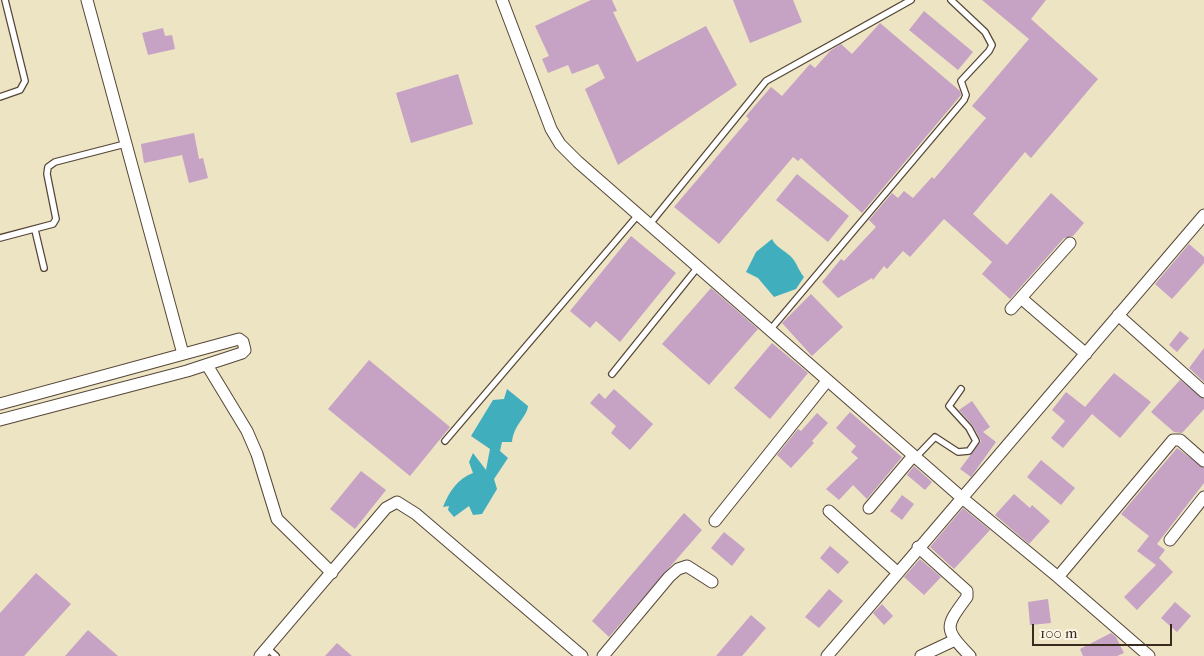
<!DOCTYPE html>
<style>
body{margin:0}
#map{position:relative;width:1204px;height:656px;overflow:hidden;background:#ece4c3;font-family:"IM FELL French Canon",serif}
canvas{display:block}
.scale{position:absolute;left:1032px;top:624px;width:140px;height:22px;box-sizing:border-box;border:2px solid #3b2a1e;border-top:0;padding-left:6px;font-size:15px;line-height:18px;white-space:nowrap;color:#3b2a1e;-webkit-text-stroke:4px #fcf5e5;paint-order:stroke}
</style>
<div id="map">
<canvas width="1204" height="656"></canvas>
<div class="scale">100 m</div>
</div>
<script>
const c = document.querySelector('canvas').getContext('2d');
c.lineJoin = 'round';
function fillPath(path, color) { c.fillStyle = color; c.fill(path, 'evenodd'); }
function stroke(path, color, width, dash) { c.strokeStyle = color; c.lineWidth = width; c.lineCap = dash ? 'butt' : 'round'; c.setLineDash(dash || []); c.stroke(path); }
fillPath(new Path2D(`
 M772,239C777,249 787,251 793,259C797,264 799,271 804,277L796,289L774,297L758,278L746,272L756,252Z
 M507,389L528,406C527,417 514,424 512,442H502L500,451L508,458L494,479L497,489L482,514L473,515L469,506L454,517L448,510L449,506L443,507C449,492 457,479 473,473L469,462L473,453L486,470L490,449L471,436L493,400L504,399Z`), '#41aebe');
fillPath(new Path2D(`
 M591,0H612L617,11L613,12L637,62L706,26L737,85L618,165L585,89L605,78L598,64L572,74L568,65L548,73L542,59L549,56L535,26Z
 M733,0H793L802,22L750,43Z
 M982,0H1046L1031,19L1098,79L1031,158L1025,152L973,214L1007,245L1051,193L1084,223L1073,236L1064,238L1010,299L982,274L992,262L944,219L910,257L903,251L887,269L884,266L873,280L872,278L838,298L822,282L841,259L844,261L876,227L869,220L892,193L898,198L904,191L913,198L932,177L934,179L986,118L972,106L1029,39Z
 M924,11L973,52L958,70L909,30Z
 M880,23L960,91L961,95L862,213L801,158L798,161L793,157L719,244L674,207L749,119L746,116L771,87L782,96L810,64L815,68L830,51L841,44L852,54Z
 M163,28L165,36L172,35L175,49L148,55L142,33Z
 M458,74L473,124L411,143L396,93Z
 M194,133L199,159L203,158L208,178L189,183L182,155L144,163L141,144Z
 M797,174L849,216L828,242L776,200Z
 M631,236L676,273L620,342L596,321L590,328L570,311Z
 M1189,244L1204,257V263L1172,299L1155,284Z
 M711,288L758,329L709,385L662,344Z
 M811,294L843,327L812,356L782,323Z
 M1180,331L1189,338L1177,352L1169,345Z
 M772,343L808,373L770,419L734,388Z
 M1204,348V382L1189,368Z
 M369,360L450,427L410,476L328,409Z
 M1114,373L1151,402L1120,438L1092,414L1063,448L1051,438L1065,421L1052,410L1066,392L1085,407Z
 M1180,380L1204,399V409L1182,433L1174,432L1151,412Z
 M614,389L653,424L630,450L611,433L616,426L590,403L599,393L605,399Z
 M972,401L990,427L983,432L996,442L971,477L960,469L981,441L973,426L959,410Z
 M850,412L902,457L867,499L853,485L839,500L826,489L858,458L851,452L856,446L836,428Z
 M817,413L828,423L812,441L814,443L791,468L777,455L798,429L801,431Z
 M1177,448L1204,468V483L1157,544L1165,550L1159,558L1173,572L1137,610L1124,597L1156,565L1137,551L1149,536L1121,514Z
 M1041,460L1075,488L1061,505L1027,477Z
 M914,466L932,482L925,490L907,475Z
 M361,471L386,490L355,529L330,509Z
 M1014,494L1030,508L1032,505L1050,521L1029,544L995,515Z
 M902,495L914,504L902,520L890,511Z
 M963,508L990,530L954,569L930,547Z
 M684,513L702,530L609,637L592,621Z
 M724,532L745,549L732,566L711,548Z
 M830,546L849,562L838,574L820,558Z
 M920,559L941,577L924,595L904,577Z
 M36,573L71,604L24,656H0V613Z
 M829,589L843,601L819,628L805,617Z
 M1048,599L1051,623L1030,625L1028,602Z
 M1175,602L1191,616L1177,632L1161,618Z
 M882,604L893,616L884,625L873,613Z
 M751,615L766,628L742,656H716Z
 M88,630L118,656H65Z
 M1111,633L1116,637L1124,653L1117,656H1083L1080,649Z
 M337,643L352,656H325Z`), '#c6a2c4');
const lane = new Path2D(`
 M0,97L20,90L25,81L5,0
 M649,225L766,81L911,0
 M35,230L44,268
 M0,238L53,224L56,219L47,174L48,167L55,162L125,144
 M770,330L964,100L966,95L961,81L989,51L992,45L985,32L951,0
 M612,374L698,267
 M445,441L638,215
 M915,458L935,437L958,452L969,451L976,441L969,428L949,406L961,389
 M267,648L276,656`);
const street = new Path2D(`
 M87,0L183,354
 M502,0L551,129L560,144L578,162L961,497L1058,577L1149,656
 M1021,298L1086,354
 M1011,309L1070,243
 M1118,315L1204,392
 M207,365L247,431L257,454L277,519L332,573
 M0,404L239,339L243,342L245,350L242,353L187,371L0,420
 M869,508L913,456
 M829,511L897,572
 M715,521L827,381
 M1170,540L1204,497
 M918,547L967,591V597C945,627 943,628 970,656
 M1058,577L1173,440H1180L1204,461
 M260,656L386,508L397,502L416,514L582,656
 M603,656L669,577L678,569L687,566L712,582
 M827,656L1204,215
 M921,656L955,640`);
stroke(lane, '#564637', 8);
stroke(street, '#564637', 13);
stroke(lane, '#fff', 5.5);
stroke(street, '#fff', 11);
</script>
